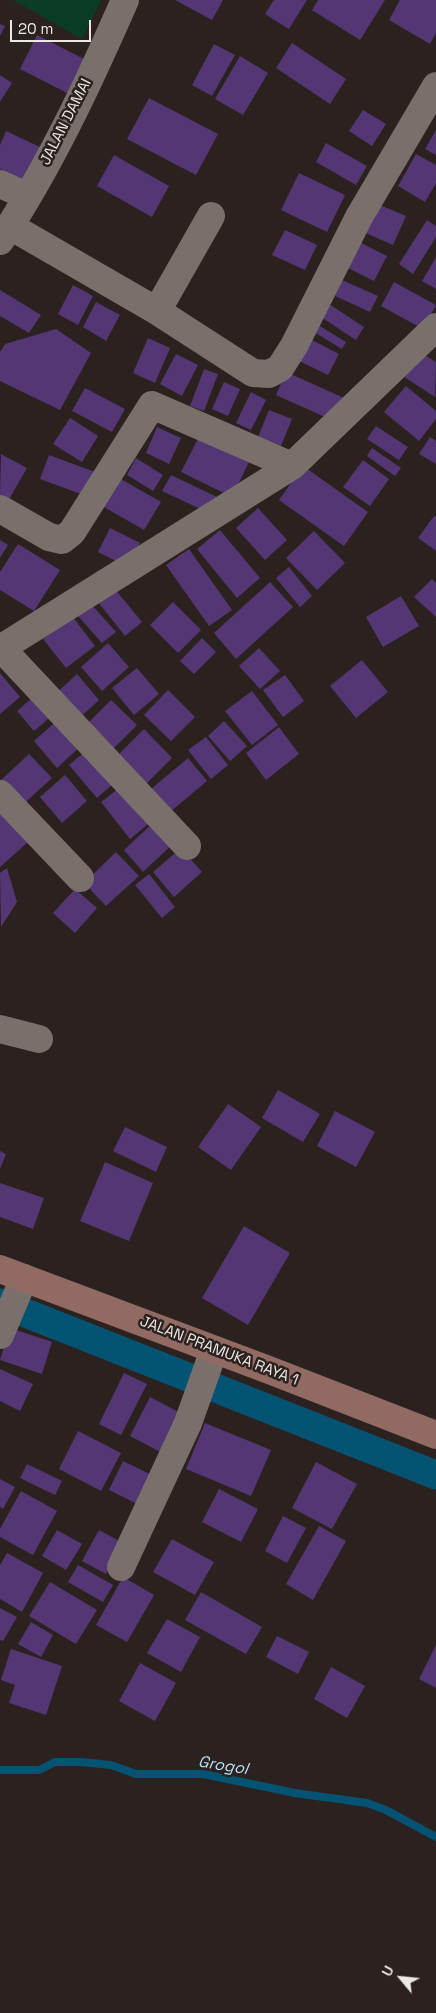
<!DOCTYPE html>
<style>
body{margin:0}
#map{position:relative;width:436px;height:2013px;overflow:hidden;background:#2b221f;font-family:"Space Grotesk",sans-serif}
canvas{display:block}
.north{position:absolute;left:376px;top:1953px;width:50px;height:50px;-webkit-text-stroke:4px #2b221f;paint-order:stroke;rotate:298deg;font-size:14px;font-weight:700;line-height:20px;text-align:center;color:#ede7e5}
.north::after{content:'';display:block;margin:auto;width:18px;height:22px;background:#ede7e5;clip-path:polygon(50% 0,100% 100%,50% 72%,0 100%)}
.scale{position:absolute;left:10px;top:20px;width:81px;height:22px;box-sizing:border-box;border:2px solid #ede7e5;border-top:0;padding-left:6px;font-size:15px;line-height:18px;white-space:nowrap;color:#ede7e5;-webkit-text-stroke:4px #2b221f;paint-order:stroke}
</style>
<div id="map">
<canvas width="436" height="2013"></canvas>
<div class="north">U</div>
<div class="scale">20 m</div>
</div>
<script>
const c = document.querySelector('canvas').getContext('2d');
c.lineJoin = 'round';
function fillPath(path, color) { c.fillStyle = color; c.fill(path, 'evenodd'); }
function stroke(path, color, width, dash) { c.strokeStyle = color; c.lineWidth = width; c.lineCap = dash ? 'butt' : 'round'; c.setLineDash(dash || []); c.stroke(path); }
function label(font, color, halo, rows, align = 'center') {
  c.font = font + ' "Space Grotesk",sans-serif'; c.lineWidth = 5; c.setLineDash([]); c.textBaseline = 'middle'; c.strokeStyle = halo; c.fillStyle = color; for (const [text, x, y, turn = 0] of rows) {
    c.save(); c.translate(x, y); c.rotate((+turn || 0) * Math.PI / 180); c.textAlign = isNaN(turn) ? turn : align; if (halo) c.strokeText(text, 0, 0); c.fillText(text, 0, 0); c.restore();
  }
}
fillPath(new Path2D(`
 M13,0H101L82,39Z`), '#0b3c25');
stroke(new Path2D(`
 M0,1770H39L55,1762H81L111,1765L136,1774H203L295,1793L367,1803L386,1810L436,1837`), '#055373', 8);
stroke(new Path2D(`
 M0,1303L436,1475`), '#055373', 29);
fillPath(new Path2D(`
 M175,0H223L212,20Z
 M274,0H307L289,29L265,14Z
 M318,0H385L360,40L312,10Z
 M400,0H436V33L430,44L389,20Z
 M0,24L5,26L0,36Z
 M37,35L84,59L67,93L20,69Z
 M292,43L346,79L330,104L276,68Z
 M214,44L235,55L212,96L192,85Z
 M240,56L268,73L243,115L215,99Z
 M0,75L12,83L0,102Z
 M149,98L218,134L196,175L127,139Z
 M363,110L386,124L372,146L349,131Z
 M436,130V155L425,149Z
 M6,131L42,148L27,181L0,169V145Z
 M326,143L367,166L356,185L316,162Z
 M416,154L436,165V183L425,202L398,186Z
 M114,155L169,186L152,217L97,186Z
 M299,173L345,195L327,232L281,210Z
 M373,202L406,216L393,245L361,231Z
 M427,220L436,226V237L413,274L399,264Z
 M285,230L317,245L305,270L272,255Z
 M357,241L387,256L374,281L344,266Z
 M436,257V289L422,281Z
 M342,280L378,296L370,312L335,296Z
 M394,282L436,305L423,329L381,306Z
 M73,285L93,296L78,325L58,314Z
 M0,290L41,315L29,333L0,316Z
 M96,302L120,315L106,341L83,327Z
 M329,304L364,327L356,340L321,317Z
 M318,325L346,342L342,349L314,332Z
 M56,329L91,353L60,410L0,381V352L5,344Z
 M306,337L339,354L328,375L295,359Z
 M148,338L170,348L155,383L133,373Z
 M420,352L436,362L435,397L404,377Z
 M176,354L198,365L182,396L160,384Z
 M204,369L218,374L204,411L190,406Z
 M286,372L344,398L334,421L276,395Z
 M224,382L240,389L228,416L212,409Z
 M406,386L436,411V419L419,441L384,412Z
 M85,388L125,409L112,432L72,411Z
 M251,392L266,400L251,430L236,423Z
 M269,410L292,419L281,446L258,437Z
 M70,418L98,436L82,462L53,444Z
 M376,426L408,447L399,460L367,439Z
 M157,427L181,438L169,464L146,453Z
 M200,435L250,460L232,497L181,472Z
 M430,437L436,441V464L419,454Z
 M372,448L401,468L395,476L367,456Z
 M1,454L27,468L8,501L0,496Z
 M49,455L95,472L86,496L40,479Z
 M136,458L163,475L153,491L127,475Z
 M363,460L389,479L370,506L343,487Z
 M303,466L368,512L344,546L279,500Z
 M171,475L219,498L211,514L162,491Z
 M121,479L161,502L144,530L104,507Z
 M258,508L287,540L265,560L236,528Z
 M434,516L436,517V551L418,538Z
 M110,528L140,543L128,567L98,552Z
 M220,530L260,578L237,598L197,549Z
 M314,531L345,563L317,590L286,558Z
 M0,540L8,545L0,558Z
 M18,544L60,570L34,611L0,590V572Z
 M189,549L232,610L209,626L166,565Z
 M289,567L312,596L300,607L276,578Z
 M432,579L436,583V617L414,597Z
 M270,582L293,607L236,659L214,633Z
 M114,588L142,622L125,636L98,602Z
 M401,596L419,626L383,647L366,617Z
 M173,602L201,630L178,653L150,625Z
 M91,604L116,632L102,643L78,616Z
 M72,616L95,646L66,668L43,639Z
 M202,638L216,652L194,674L180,661Z
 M108,643L129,667L102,691L81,667Z
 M259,648L280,671L260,689L239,666Z
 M362,660L388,692L356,718L330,686Z
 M137,668L159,694L134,715L112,688Z
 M0,673L20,697L0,714Z
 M77,674L99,700L76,721L53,696Z
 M285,675L304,701L283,717L263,690Z
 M168,690L195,717L171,741L144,715Z
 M252,691L278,725L252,745L225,711Z
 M39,692L56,712L34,731L17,711Z
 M111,700L137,725L109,753L83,728Z
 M60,718L83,744L57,768L34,741Z
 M224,721L247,746L230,761L208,736Z
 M279,727L299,754L266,780L246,753Z
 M144,729L172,758L142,788L114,759Z
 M206,737L228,765L211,779L188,750Z
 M92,746L119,779L97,798L69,765Z
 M29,754L52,778L18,809L0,781Z
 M188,758L207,781L164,817L145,794Z
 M65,775L87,801L62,823L40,797Z
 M123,785L152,821L130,839L101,802Z
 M0,812L28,842L0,867Z
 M156,820L175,842L143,872L124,850Z
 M181,848L202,872L174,897L153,872Z
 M116,852L139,876L106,906L84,883Z
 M7,868L17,902L1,927L0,873Z
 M149,874L175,907L162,918L135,885Z
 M75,889L97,908L75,933L53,913Z
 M278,1090L320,1114L303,1142L262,1118Z
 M228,1104L261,1127L231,1170L198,1147Z
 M335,1111L375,1132L356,1167L317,1146Z
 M125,1127L167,1147L156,1172L113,1151Z
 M0,1151L6,1154L0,1169Z
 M105,1162L153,1183L129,1241L80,1221Z
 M0,1183L44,1198L33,1229L0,1217Z
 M244,1226L290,1253L248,1325L202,1298Z
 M10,1328L52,1342L42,1374L0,1360Z
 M0,1369L33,1384L20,1411L0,1401Z
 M124,1373L147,1384L121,1435L99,1424Z
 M150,1397L188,1417L168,1456L130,1436Z
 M205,1423L271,1450L251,1496L186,1469Z
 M78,1431L121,1453L101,1491L59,1469Z
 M123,1461L158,1478L143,1507L109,1490Z
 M316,1462L357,1484L332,1529L292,1508Z
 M27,1464L62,1481L55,1495L20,1478Z
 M0,1479L15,1487L3,1509L0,1507Z
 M219,1489L258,1509L241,1542L202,1522Z
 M21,1491L57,1511L33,1555L0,1537V1529Z
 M283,1516L306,1528L287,1563L265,1551Z
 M319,1526L346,1541L313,1600L286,1584Z
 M57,1530L82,1544L66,1570L42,1556Z
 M99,1530L123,1543L106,1574L82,1561Z
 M172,1539L214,1562L195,1595L153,1572Z
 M7,1553L43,1573L22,1612L0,1599V1565Z
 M78,1565L113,1585L103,1602L68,1582Z
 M123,1577L154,1595L127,1642L96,1625Z
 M50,1582L97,1610L76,1644L29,1616Z
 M201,1592L262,1627L246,1654L185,1620Z
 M0,1608L17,1617L3,1641L0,1640Z
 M167,1619L200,1637L181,1672L147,1653Z
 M31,1622L53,1635L41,1657L18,1644Z
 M277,1636L309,1652L298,1674L266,1657Z
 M436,1645V1688L419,1679Z
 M11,1649L62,1666L46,1715L9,1703L15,1685L1,1680Z
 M140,1663L176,1683L155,1721L119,1701Z
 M331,1667L365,1686L347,1718L314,1699Z`), '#543674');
stroke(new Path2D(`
 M0,184L27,196
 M10,226L157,311L211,216
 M0,241C50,166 89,82 125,0
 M157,311L253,373L269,374L280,368L294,346L359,217L436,86
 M0,509L49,537L62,540L72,532L152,405L292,466
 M0,649L292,466L436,327
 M2,649L187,846
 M0,794L80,878
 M0,1029L39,1039
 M0,1335L24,1278
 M121,1567L188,1423L214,1350`), '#796f6b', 28);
stroke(new Path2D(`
 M0,1269L269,1370L436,1435`), '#906a63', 28);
label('15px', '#ede7e5', '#2b221f', [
 ["JALAN DAMAI",66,122,-63],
 ["JALAN PRAMUKA RAYA 1",219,1351,21]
]);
label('italic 16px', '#b6dff7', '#2b221f', [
 ["Grogol",223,1766,9]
]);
</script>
